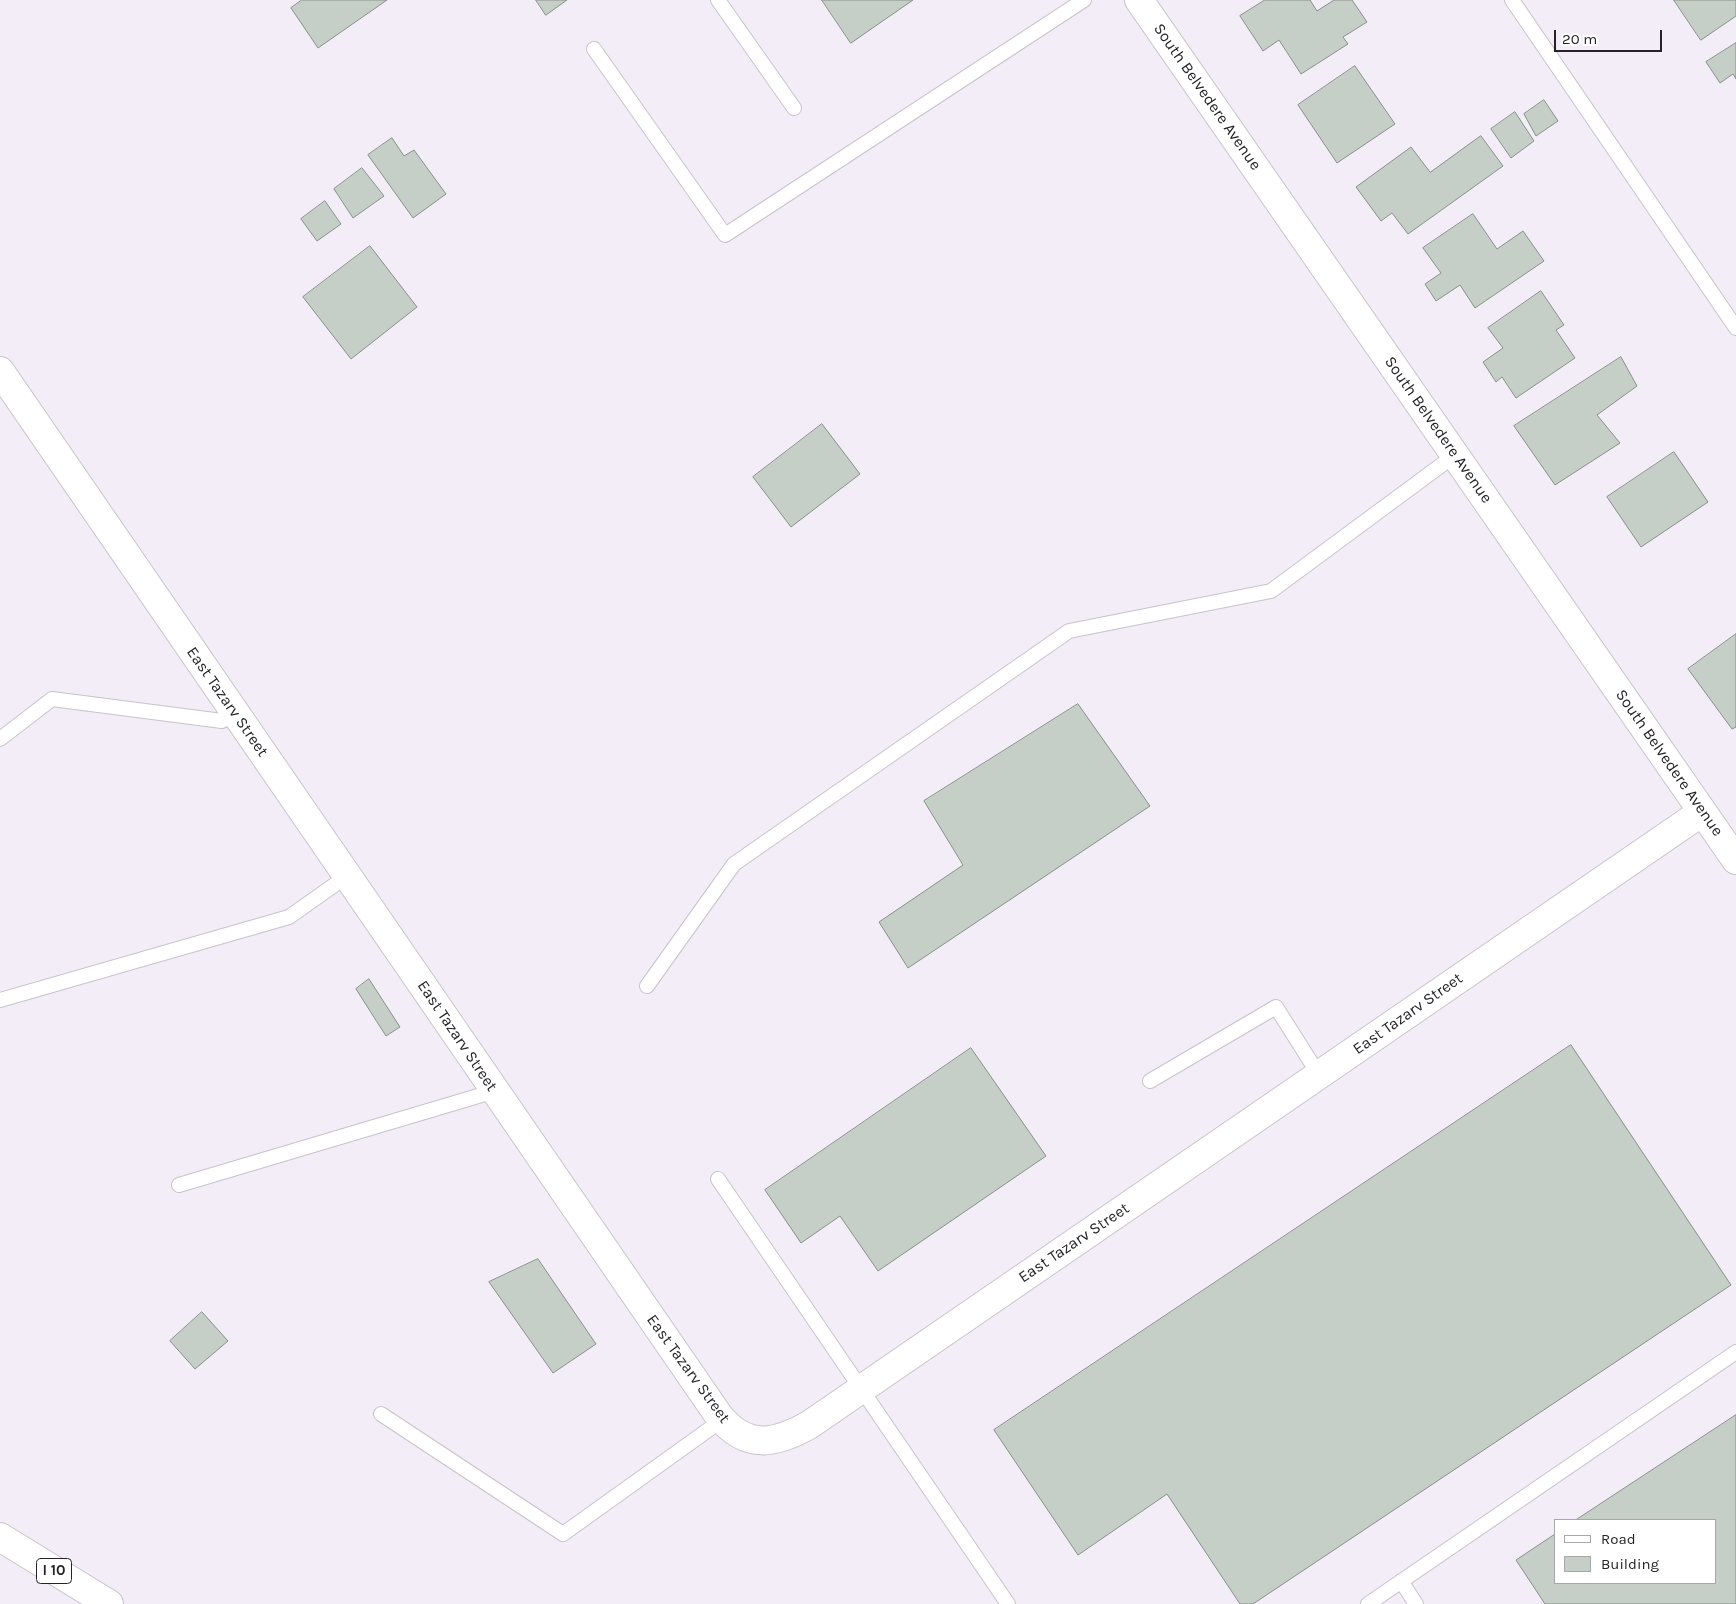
<!DOCTYPE html>
<style>
body{margin:0}
#map{position:relative;width:1736px;height:1604px;overflow:hidden;background:#f3edf7;font-family:Karla,sans-serif}
canvas{display:block}
.legend{position:absolute;left:1554px;top:1519px;width:162px;height:65px;box-sizing:border-box;background:#fff;border:1px solid #a8a7a9;margin:0;padding:6px 9px;list-style:none;font-size:15px;color:#252327}
.legend li{display:flex;align-items:center;gap:10px;height:25px}
.legend b{width:25px;border:1px solid #a8a7a9}
.scale{position:absolute;left:1554px;top:30px;width:108px;height:22px;box-sizing:border-box;border:2px solid #252327;border-top:0;padding-left:6px;font-size:15px;line-height:18px;white-space:nowrap;color:#252327;-webkit-text-stroke:4px #fff;paint-order:stroke}
</style>
<div id="map">
<canvas width="1736" height="1604"></canvas>
<ul class="legend">
<li><b style="height:6px;background:#fff"></b>Road</li>
<li><b style="height:14px;background:#c6cfc7"></b>Building</li>
</ul>
<div class="scale">20 m</div>
</div>
<script>
const c = document.querySelector('canvas').getContext('2d');
c.lineJoin = 'round';
function fillPath(path, color) { c.fillStyle = color; c.fill(path, 'evenodd'); }
function stroke(path, color, width, dash) { c.strokeStyle = color; c.lineWidth = width; c.lineCap = dash ? 'butt' : 'round'; c.setLineDash(dash || []); c.stroke(path); }
function label(font, color, halo, rows, align = 'center') {
  c.font = font + ' Karla,sans-serif'; c.lineWidth = 5; c.setLineDash([]); c.textBaseline = 'middle'; c.strokeStyle = halo; c.fillStyle = color; for (const [text, x, y, turn = 0] of rows) {
    c.save(); c.translate(x, y); c.rotate((+turn || 0) * Math.PI / 180); c.textAlign = isNaN(turn) ? turn : align; if (halo) c.strokeText(text, 0, 0); c.fillText(text, 0, 0); c.restore();
  }
}
const building = new Path2D(`
 M302,0H387L318,48L291,8Z
 M536,0H567L546,15Z
 M822,0H913L851,43Z
 M1265,0H1310L1317,11L1334,0H1352L1367,22L1343,37L1348,44L1301,74L1279,40L1263,51L1240,16Z
 M1674,0H1736V16L1701,40Z
 M1736,43V79L1733,74L1720,83L1706,62Z
 M1355,66L1395,124L1337,163L1298,105Z
 M1544,100L1558,121L1536,136L1524,114Z
 M1515,112L1534,141L1511,158L1491,129Z
 M1481,136L1503,166L1408,234L1392,213L1381,221L1356,187L1411,147L1430,172Z
 M392,138L404,156L414,150L446,194L413,218L368,155Z
 M362,168L384,196L353,218L334,189Z
 M325,201L341,224L317,241L301,219Z
 M1473,214L1497,249L1523,231L1544,261L1475,308L1460,285L1436,301L1425,284L1441,273L1423,248Z
 M370,246L417,307L351,359L303,297Z
 M1541,291L1564,325L1556,330L1575,358L1516,398L1502,377L1496,382L1483,362L1503,348L1488,328Z
 M1621,357L1637,386L1597,415L1620,443L1555,485L1514,426Z
 M822,424L860,474L791,527L753,477Z
 M1674,452L1708,502L1641,547L1607,497Z
 M1736,634V727L1732,729L1688,669Z
 M1078,704L1150,806L908,968L879,922L963,865L924,801Z
 M369,979L400,1027L386,1036L356,989Z
 M1571,1045L1731,1285L1253,1604H1240L1167,1494L1078,1555L994,1430Z
 M971,1048L1046,1156L878,1271L840,1216L801,1243L765,1190Z
 M538,1259L596,1344L553,1373L489,1282Z
 M202,1312L228,1341L195,1369L170,1341Z
 M1736,1415V1604H1545L1516,1560L1555,1534V1583H1715V1520H1576Z`);
fillPath(building, '#c6cfc7');
stroke(building, '#879089', 1);
const service = new Path2D(`
 M718,0L794,108
 M1512,0L1736,328
 M594,49L725,235L1084,0
 M0,739L52,699L222,721L234,712
 M647,986L734,864L1069,631L1271,591L1455,455
 M0,1000L289,917L347,876
 M1150,1081L1276,1007L1319,1075
 M718,1179L1008,1604
 M179,1185L495,1091
 M381,1414L563,1534L722,1420
 M1401,1581L1416,1604
 M1368,1604L1736,1352`);
const minor = new Path2D(`
 M1139,0L1736,860
 M0,371L719,1416C747,1450 775,1444 809,1425L1702,812`);
const motorway = new Path2D(`
 M0,1537L109,1604`);
stroke(service, '#c8c2cc', 16);
stroke(minor, '#c8c2cc', 30);
stroke(motorway, '#c8c2cc', 30);
stroke(service, '#fff', 14);
stroke(minor, '#fff', 28);
stroke(motorway, '#fff', 28);
for (const [x, y, w] of [
 [54,1571,35]
]) { const box = new Path2D(); box.roundRect(x - w / 2, y - 12.5, w, 25, 4); c.fillStyle = '#fff'; c.fill(box); stroke(box, '#252327', 1); }
label('bold 15px', '#252327', null, [
 ["I 10",54,1571]
]);
label('16px', '#252327', '#fff', [
 ["South Belvedere Avenue",1207,97,55],
 ["South Belvedere Avenue",1438,430,55],
 ["East Tazarv Street",227,702,55],
 ["South Belvedere Avenue",1669,763,55],
 ["East Tazarv Street",1408,1014,-35],
 ["East Tazarv Street",457,1036,56],
 ["East Tazarv Street",1074,1243,-34],
 ["East Tazarv Street",688,1369,54]
]);
</script>
